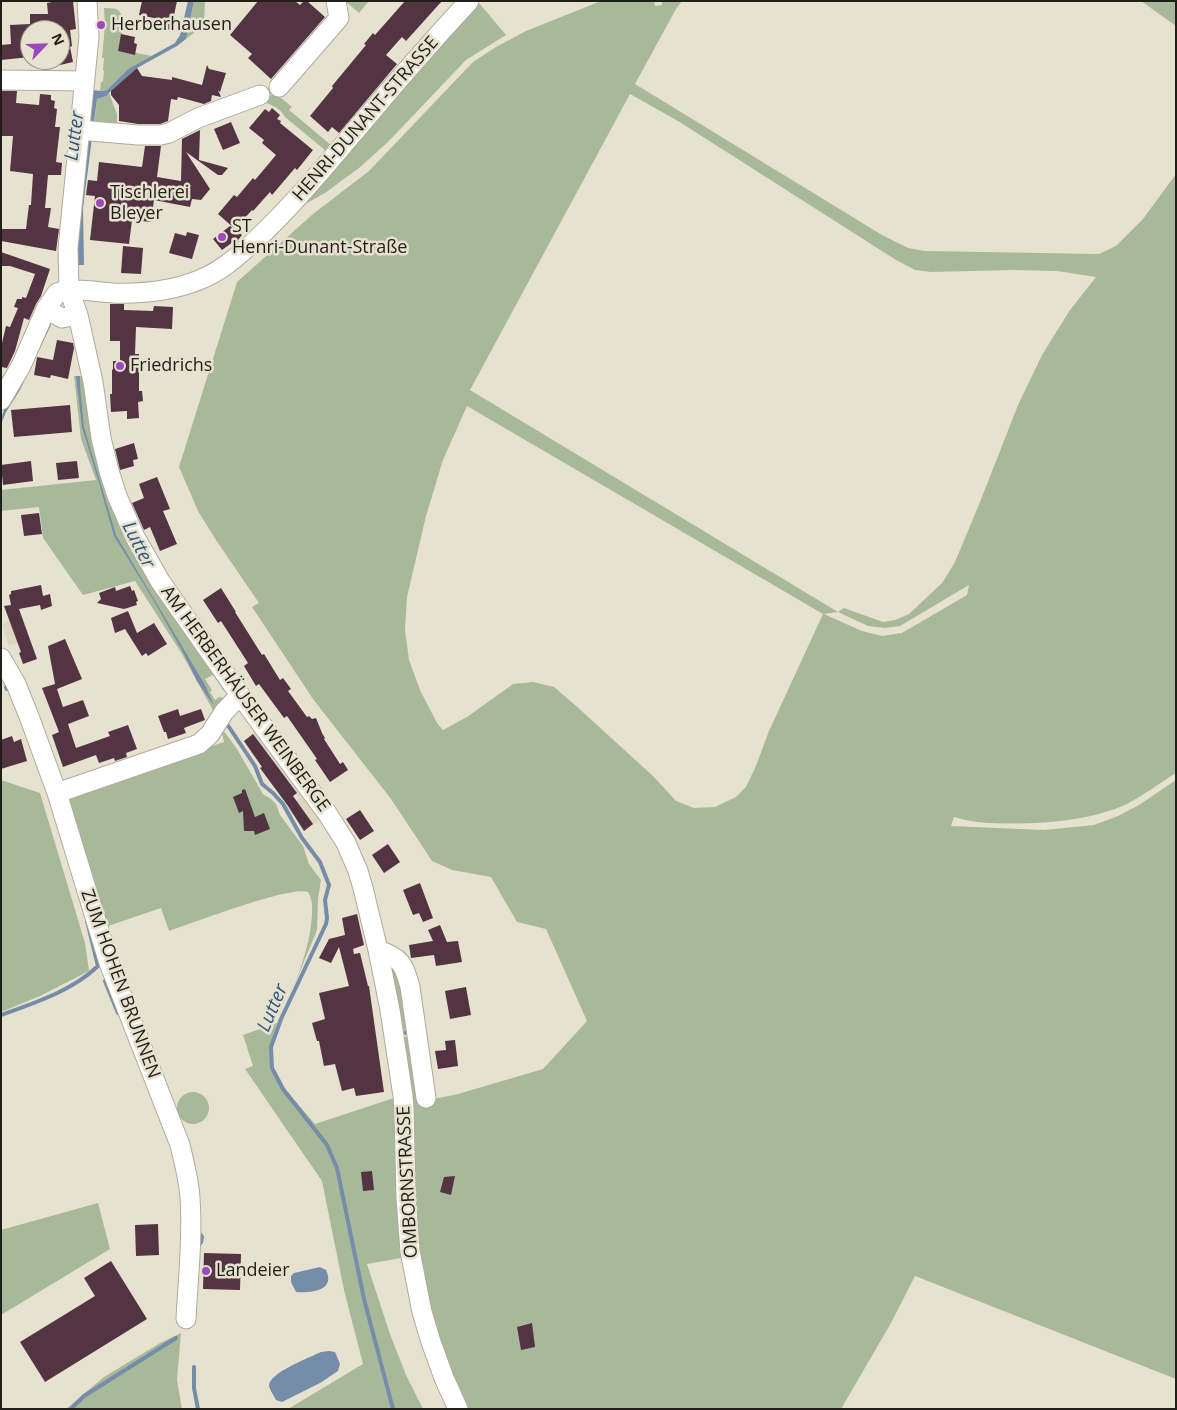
<!DOCTYPE html>
<meta charset="utf-8">
<style>
body{margin:0}
#map{position:relative;width:1177px;height:1410px;overflow:hidden;background:#e7e2d0;font-family:"Open Sans",sans-serif}
canvas{display:block}
.frame{position:absolute;inset:0;border:2px solid #201e18;pointer-events:none}
.north{position:absolute;left:20px;top:20px;width:50px;height:50px;box-sizing:border-box;background:#e7e2d0;border:1px solid #979486;border-radius:50%;rotate:66deg;font-size:14px;font-weight:700;line-height:20px;text-align:center;color:#201e18}
.north::after{content:'';display:block;margin:auto;width:18px;height:22px;background:#9c4ab9;clip-path:polygon(50% 0,100% 100%,50% 72%,0 100%)}
</style>
<div id="map">
<canvas width="1177" height="1410"></canvas>
<div class="frame"></div>
<div class="north">N</div>
</div>
<script>
const c = document.querySelector('canvas').getContext('2d');
c.lineJoin = 'round';
function fillPath(path, color) { c.fillStyle = color; c.fill(path, 'evenodd'); }
function stroke(path, color, width, dash) { c.strokeStyle = color; c.lineWidth = width; c.lineCap = dash ? 'butt' : 'round'; c.setLineDash(dash || []); c.stroke(path); }
function label(font, color, halo, rows, align = 'center') {
  c.font = font + ' "Open Sans",sans-serif'; c.lineWidth = 5; c.setLineDash([]); c.textBaseline = 'middle'; c.strokeStyle = halo; c.fillStyle = color; for (const [text, x, y, turn = 0] of rows) {
    c.save(); c.translate(x, y); c.rotate((+turn || 0) * Math.PI / 180); c.textAlign = isNaN(turn) ? turn : align; if (halo) c.strokeText(text, 0, 0); c.fillText(text, 0, 0); c.restore();
  }
}
fillPath(new Path2D(`
 M22,617L30,639L9,646L2,624Z
 M257,731L321,819L304,831L287,807L300,798L296,794L285,802L260,768L271,760L265,751L255,758L243,741Z`), '#ded7bf');
fillPath(new Path2D(`
 M194,1H205L204,25L186,39Z
 M345,1H369L359,13Z
 M601,1H654L655,6L662,5V1H682L676,9L635,84L882,235L908,248L925,251L1099,254L1116,246L1143,219L1176,174V773C1160,783 1144,795 1127,804C1087,823 1021,826 977,822C969,821 961,819 954,817L951,826L1044,830L1094,825L1118,816L1139,805L1176,780V1379L915,1276L891,1323L841,1409H466L438,1347L417,1248L403,1038L408,1036V1030H402L389,960L395,962L429,1100L458,1094L543,1069L587,1021L546,929L517,922L491,877L452,870L432,861L391,799L313,699L252,607L259,603L216,540L198,511L179,467L237,282L313,214L369,171L473,62L496,47L526,31ZM630,94L678,121L896,260L915,270L931,272L1013,270L1057,271L1096,277L1070,310L1042,355L1018,405L980,502L955,562L942,583L909,614L895,620L883,622L844,608L838,612L470,390ZM467,406L823,614L769,731L755,768L746,787L736,797L715,807L694,808L676,801L654,777L574,704L554,687L533,682L513,684L467,717L443,730L437,723L420,690L409,660L405,630L407,597L426,516L443,460ZM969,585L967,595L902,633L882,636L862,631L824,614L838,612L868,626L885,628L900,626Z
 M1141,1H1176V26Z
 M476,2L480,4L506,35L466,60L388,142L359,168L325,193L307,203L303,202Z
 M104,8C107,8 112,8 116,9C129,15 120,41 118,51L131,54L132,52L152,56L128,69L107,90L100,91L101,82L103,81L104,71L103,70L104,58H102L105,26Z
 M109,93L117,114V129L94,128L97,99L107,96Z
 M275,93L292,107L289,110L331,145L326,151L285,117C278,105 271,107 263,100L265,97Z
 M74,376H83L93,430L174,614L197,650L201,653L228,693L224,691L213,675L205,679L212,690L210,692L215,700L219,697L223,698L225,702L215,714L182,654L135,581L83,595L43,538L39,507L1,511V490L96,480L81,439Z
 M221,727L237,749L263,794L271,799L276,804L280,815L303,846L309,864L321,880L318,899L317,930L295,983C304,959 310,941 312,915C312,907 313,900 308,892C288,886 194,923 169,931L161,908L105,927L67,796L224,742Z
 M1,780L40,793L85,943L89,971L40,996L1,1012Z
 M277,1023L270,1047V1061L285,1089L315,1124L394,1098L399,1140L398,1193L401,1258L367,1264L390,1334L406,1375L423,1409H288L363,1364L344,1290L322,1181L245,1069L253,1066L243,1035Z
 M177 1108a16 16 0 1 1 32 0a16 16 0 1 1-32 0Z
 M98,1203L110,1249L1,1315V1230Z
 M181,1333L177,1380L182,1409H66L104,1377L160,1343Z`), '#a8b99a');
fillPath(new Path2D(`
 M188,1H194L186,39L177,46L137,68L109,93L107,96L97,99L83,208L84,265H78V203L91,90L102,91L107,90L128,69L175,43L180,35Z
 M48,323L51,325L20,390L6,412L1,424C1,406 19,386 27,370C34,355 41,339 48,323Z
 M76,376H80V387L84,427L116,535L205,685L214,706L197,681L184,654L151,596L114,536L99,483L82,427Z
 M320,1267L326,1270C336,1291 311,1293 296,1292L291,1282V1276L294,1273Z
 M329,1351L335,1352L340,1364L338,1371L320,1383L282,1402L276,1400C274,1396 270,1390 269,1386C268,1373 311,1357 321,1352Z`), '#758da8');
stroke(new Path2D(`
 M6,687L7,689
 M225,721L255,766L262,784L273,793L283,804L302,838L320,862L329,885L325,900L327,918L326,924L281,1019L271,1047L272,1068L283,1089L327,1145L337,1168L364,1299L393,1409
 M105,981L118,1013
 M1,1015C34,1003 72,991 98,966L87,921
 M406,1032V1033
 M198,1246L201,1242L202,1237L199,1233V1230
 M194,1367V1388L198,1409
 M71,1409L84,1396L176,1338`), '#758da8', 4);
fillPath(new Path2D(`
 M57,1H73L76,29L70,30L72,46L70,47L73,62L60,65V30H30V57L1,60V45L11,44L10,25L30,24V14H48L47,3Z
 M142,1H177L171,30L157,27L159,19L139,15Z
 M258,1H295L300,5L304,1H307L325,17L271,79L248,58L252,54L230,35Z
 M405,1H442L406,41L402,37L386,55L397,64L339,133L332,127L328,132L310,116L333,88L332,86L366,45L364,44L373,33L375,35Z
 M121,34L135,37L134,43L137,44L135,55L118,51Z
 M207,65L209,69L226,73L220,92L218,90L221,97L212,95L211,101L204,104L178,97L177,100L171,99L168,121L160,124H138L119,121V105L111,95V91L137,68L142,76L172,80V77L202,85Z
 M1,91H17L16,103L39,105L40,94L51,95V100L55,101L54,108L57,109L55,127H60L56,162L62,163L61,175H48L45,208H51L48,227L59,229L56,251L1,241V229H26L29,205H31L33,174L10,171L13,136H1Z
 M272,108L280,115L277,119L281,121L280,123L313,150L297,170L295,168L272,195L270,192L253,211L252,210L235,229L218,214L234,195L237,197L253,178L255,180L276,155L262,143L264,140L249,128L265,109L269,112Z
 M231,122L240,143L223,150L214,129Z
 M200,130L199,160L228,168L222,175H218L186,152L210,189L201,200L192,199L190,207L154,200L151,222L132,220L129,244L90,240L95,196L86,195L88,180L97,181L99,162L142,167L145,146H161L157,177L181,181L182,139Z
 M230,226L242,235L235,244L233,242L222,250L213,239Z
 M187,232L199,235L192,259L169,253L175,233L186,236Z
 M123,246L143,248L141,274L121,273Z
 M1,252L50,269L41,296L36,304L29,320L24,318L15,351L7,368L1,367V347L6,326L10,327L18,308L14,307L17,299H22V297L26,298L35,274L10,266H1Z
 M110,304H124V310L153,311L154,306L173,307L172,329L136,327L135,354H139V391H142L143,401L138,402L139,418L127,419V411L111,412L110,394H112V370L113,369V361H120V341H110Z
 M57,340L73,343L74,348L68,379L51,375L50,378L34,375L37,357L53,360Z
 M70,405L72,432L14,437L11,410Z
 M134,443L138,459L133,460L134,466L120,470L115,449Z
 M31,461L33,481L3,485L1,465Z
 M77,461L79,478L58,480L56,463Z
 M157,477L170,509L163,511L177,544L160,551L150,527L144,530L132,503L144,498L139,484Z
 M39,513L42,534L24,536L21,515Z
 M41,585L43,596L50,594L52,606L41,610L40,605L19,609L37,659L23,664L19,653L21,652L4,606L11,605L9,595L11,594V591Z
 M130,586L132,591L134,590L138,601L136,602L137,605L124,609L97,603L101,599L99,593L115,587L116,591Z
 M221,588L236,612H235L262,655L264,654L280,680L283,678L291,689L288,691L307,717L309,716L312,719L316,718L322,733L325,738L324,739L340,764L343,762L348,770L330,782L315,760L317,759L287,716L284,718L259,684L256,686L244,666L248,663L221,621L218,623L203,600Z
 M128,611L137,633L154,623L167,644L148,656L146,653L142,656L125,629L115,633L111,618Z
 M65,639L82,679L57,689L63,707L83,700L89,716L68,724L76,748L110,736L108,732L128,725L137,749L126,753L127,757L115,761L114,758L99,763L96,755L63,767L52,735L59,732L42,688L55,684L48,646Z
 M178,709L180,716L201,709L205,720L184,728L186,733L168,739L166,732H164L158,716Z
 M253,734L297,793L293,796L313,824L304,831L288,806L260,768L262,767L244,741Z
 M12,736L14,742L21,739L27,761L1,769V740Z
 M245,789L255,817L264,813L270,829L255,835L254,831H244L243,811L239,813L233,797L242,793V790Z
 M360,810L374,831L360,840L346,819Z
 M388,844L400,862L384,873L372,855Z
 M420,883L433,918L423,922L419,913L413,915L403,890Z
 M357,914L364,945L353,949L354,954L360,953L368,986H369L384,1092L356,1096L354,1088L342,1091L335,1064L324,1066L319,1041H317L312,1023L325,1019L319,993L349,986L339,947L331,963L319,958L329,939L345,935L342,918Z
 M440,925L447,942L458,941L462,962L436,966L434,955L411,958L409,945L433,941L428,930Z
 M466,987L471,1015L450,1019L445,991Z
 M455,1040L458,1066L438,1069L435,1051L446,1050L445,1041Z
 M372,1171L374,1190L363,1191L361,1172Z
 M455,1176L451,1195L440,1192L444,1177Z
 M158,1224L159,1255L136,1256L135,1225Z
 M204,1253L241,1254L240,1290L203,1289Z
 M111,1261L147,1319L45,1382L20,1342L95,1296L84,1278Z
 M532,1323L535,1347L521,1350L517,1327Z`), '#533442');
const minor = new Path2D(`
 M87,1L89,37L68,248L69,290L78,315L93,382L101,438L109,471L117,496L135,537L160,581L240,695L327,813L346,843L358,871L363,888L378,950L390,1010L403,1096L404,1109L406,1198L410,1251L422,1312L431,1342L444,1378L458,1409
 M1,80L85,81
 M279,87L339,18L336,1
 M79,130L138,135H161L169,133L198,118L260,95
 M46,309L62,318L78,315
 M1,400L21,366L46,309L57,293C73,287 96,292 113,293C143,294 172,291 199,280C222,271 239,255 257,239C295,203 328,163 361,124C396,82 432,41 469,1
 M1,658L16,684L30,719L57,793L109,963L180,1145C184,1162 189,1180 190,1198C193,1238 188,1279 186,1319
 M57,793L199,744L210,734L224,712L240,695
 M378,950C401,958 404,964 410,987L426,1098`);
stroke(minor, '#afaa9a', 21);
stroke(minor, '#fff', 19);
for (const [x, y, r, color] of [
 [101,25,5,"#9c4ab9"],
 [100,203,5,"#9c4ab9"],
 [222,237,5,"#9c4ab9"],
 [120,366,5,"#9c4ab9"],
 [206,1271,5,"#9c4ab9"]
]) { const dot = new Path2D(); dot.arc(x, y, r, 0, 2 * Math.PI); c.fillStyle = color; c.fill(dot); stroke(dot, '#e7e2d0', 2); }
label('18px', '#201e18', '#e7e2d0', [
 ["Herberhausen",111,25],
 ["Tischlerei",110,193],
 ["Bleyer",110,214],
 ["ST",232,227],
 ["Henri-Dunant-Straße",232,248],
 ["Friedrichs",130,366],
 ["Landeier",216,1271]
], 'left');
label('18px', '#201e18', '#e7e2d0', [
 ["HENRI-DUNANT-STRASSE",366,119,-49],
 ["AM HERBERHÄUSER WEINBERGE",245,699,54],
 ["ZUM HOHEN BRUNNEN",120,984,70],
 ["OMBORNSTRASSE",408,1182,-93]
]);
label('italic 19px', '#33567f', '#e7e2d0', [
 ["Lutter",75,136,-83],
 ["Lutter",138,545,63],
 ["Lutter",273,1008,-67]
]);
</script>
